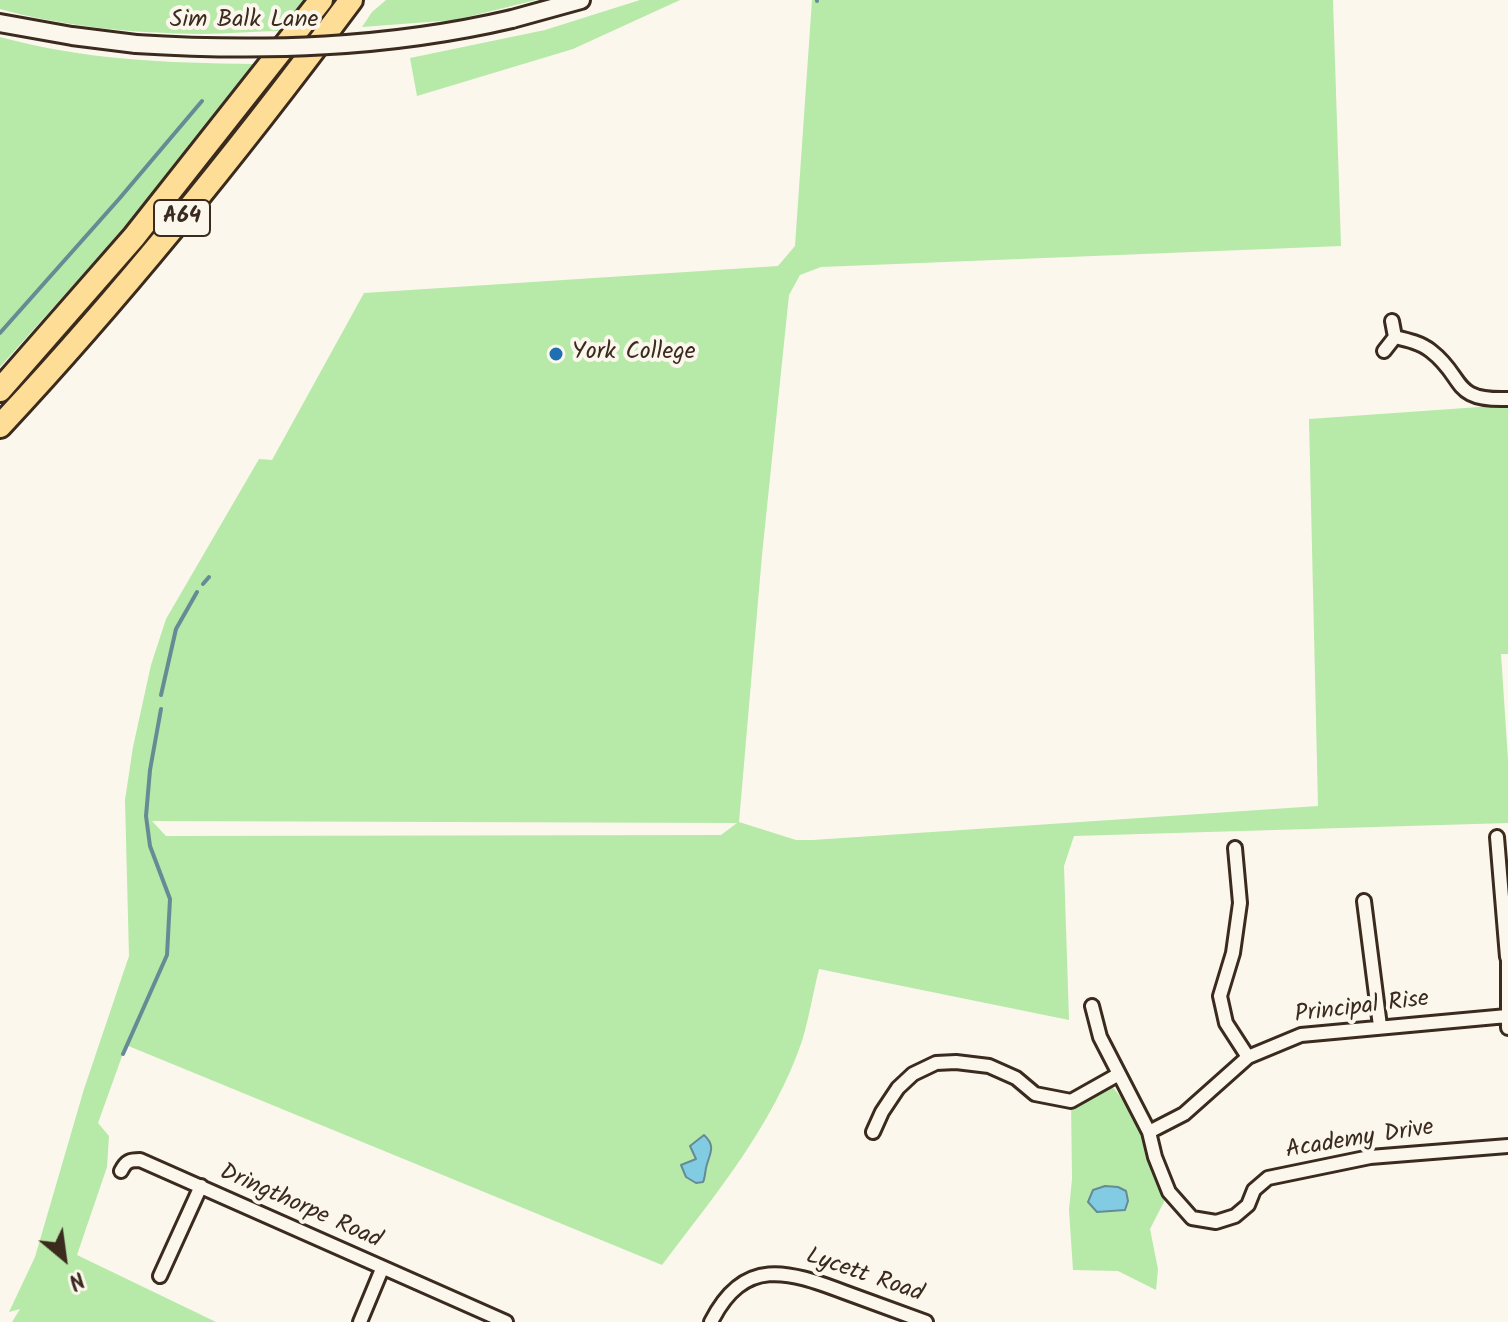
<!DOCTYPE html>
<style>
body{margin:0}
#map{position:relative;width:1508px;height:1322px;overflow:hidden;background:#fbf7ec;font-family:Kalam,sans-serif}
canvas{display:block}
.north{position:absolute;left:24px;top:1218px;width:80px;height:80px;-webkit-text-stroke:6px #fbf7ec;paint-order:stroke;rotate:151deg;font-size:22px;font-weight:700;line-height:32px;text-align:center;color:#3b2a1e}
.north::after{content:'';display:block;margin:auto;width:28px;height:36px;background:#3b2a1e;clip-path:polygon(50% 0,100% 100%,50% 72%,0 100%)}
</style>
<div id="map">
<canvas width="1508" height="1322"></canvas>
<div class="north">N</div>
</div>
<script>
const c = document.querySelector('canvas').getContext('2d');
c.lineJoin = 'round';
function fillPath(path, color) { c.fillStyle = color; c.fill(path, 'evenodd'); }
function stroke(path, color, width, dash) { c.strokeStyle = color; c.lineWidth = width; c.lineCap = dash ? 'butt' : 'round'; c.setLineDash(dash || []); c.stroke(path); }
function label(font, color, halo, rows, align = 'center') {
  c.font = font + ' Kalam,sans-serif'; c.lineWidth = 8; c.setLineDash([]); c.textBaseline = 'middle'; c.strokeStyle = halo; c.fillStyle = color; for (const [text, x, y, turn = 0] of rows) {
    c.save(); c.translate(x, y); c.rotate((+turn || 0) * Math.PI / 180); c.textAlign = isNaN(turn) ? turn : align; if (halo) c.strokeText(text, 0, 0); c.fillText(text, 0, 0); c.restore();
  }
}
fillPath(new Path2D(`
 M0,0H305L282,31C255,31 228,34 201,34C134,33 65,27 0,9Z
 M386,0H536L455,20L362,27L372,12Z
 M640,0H680L573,49L417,96L410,58L545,30Z
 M812,0H1333L1341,246L821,267L800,275L789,295L762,555L739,822L796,840H813L1318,806L1309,419L1508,405V654H1501L1508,760V823L1074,836L1064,866L1069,1020L819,969C813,993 809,1018 802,1041C773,1126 715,1195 662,1265L126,1045L98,1123L109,1136L107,1167L77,1255L216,1322H12L20,1309L9,1312L35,1257L84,1089L129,956L125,800L133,747L151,665L166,619L259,459L272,460L364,293L778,266L795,246ZM152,821L737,823L721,835L166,836Z
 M0,37C85,60 166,63 254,64L137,214L0,367Z
 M1107,1080L1149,1132L1169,1192L1150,1229L1158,1269L1156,1290L1118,1271L1073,1270L1069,1210L1072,1179L1071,1101Z`), '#b7e9a9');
const water = new Path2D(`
 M704,1135C717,1147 709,1154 706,1168C705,1173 705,1178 703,1182L696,1183L686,1177L681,1165L696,1159L690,1146Z
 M1105,1186L1118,1187L1126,1191L1128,1201L1125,1210L1097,1212L1088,1202L1093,1190Z`);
fillPath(water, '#82cce3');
stroke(water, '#668b94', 2);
stroke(new Path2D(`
 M817,1V0
 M0,333L119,199L202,101
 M203,584L209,577
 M161,695L176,629L197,592
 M123,1054L167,955L170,899L150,846L146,816L150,770L161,709`), '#668b94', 4);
const minor = new Path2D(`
 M1392,321L1395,337
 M1384,351L1395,337C1408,340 1421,343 1431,351C1466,378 1450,401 1508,399
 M1497,837L1507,957
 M1235,848L1240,903L1233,953L1220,996L1226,1023L1248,1057
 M1364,901L1380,1026
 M1508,957V1028
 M1092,1006L1100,1037L1149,1132L1184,1114L1248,1057L1301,1035L1507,1016
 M873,1132L882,1112L898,1088L913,1074L936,1063L956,1062L989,1066L1016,1078L1035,1094L1071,1101L1119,1074
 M1149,1132L1155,1157L1169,1192L1192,1218L1216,1222L1235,1216L1248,1205L1254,1190L1268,1178L1370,1157L1508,1146
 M121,1171C126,1161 130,1160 140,1160L506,1322
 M160,1276L201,1186
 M360,1322L382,1269
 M711,1322C744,1256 788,1271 844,1292C872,1302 899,1312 926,1322`);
const tertiary = new Path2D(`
 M512,19L581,0
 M0,23L72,36L136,44`);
const trunk = new Path2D(`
 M0,390L134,237L321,0
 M0,426C126,291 241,148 351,0`);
stroke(minor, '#3b2a1e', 18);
stroke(tertiary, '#3b2a1e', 22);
stroke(trunk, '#3b2a1e', 28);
stroke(minor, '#fbf7ec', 12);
stroke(tertiary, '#fbf7ec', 16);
stroke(trunk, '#fedd96', 22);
const tertiaryBridge = new Path2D(`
 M136,44C263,52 388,48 512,19`);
stroke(tertiaryBridge, '#3b2a1e', 22, []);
stroke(tertiaryBridge, '#fbf7ec', 16);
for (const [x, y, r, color] of [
 [556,354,8,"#1f6fb2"]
]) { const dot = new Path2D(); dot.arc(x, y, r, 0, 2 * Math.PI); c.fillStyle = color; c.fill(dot); stroke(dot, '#fbf7ec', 3); }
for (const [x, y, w] of [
 [182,218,56]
]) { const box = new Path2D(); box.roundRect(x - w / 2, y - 18, w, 36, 6); c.fillStyle = '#fbf7ec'; c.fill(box); stroke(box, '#3b2a1e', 2); }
label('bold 22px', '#3b2a1e', null, [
 ["A64",182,218]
]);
label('24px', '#3b2a1e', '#fbf7ec', [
 ["Sim Balk Lane",244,22],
 ["Principal Rise",1362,1009,-7],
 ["Academy Drive",1360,1141,-9],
 ["Dringthorpe Road",300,1208,24],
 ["Lycett Road",864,1277,19]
]);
label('24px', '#3b2a1e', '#fbf7ec', [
 ["York College",572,354]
], 'left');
</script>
